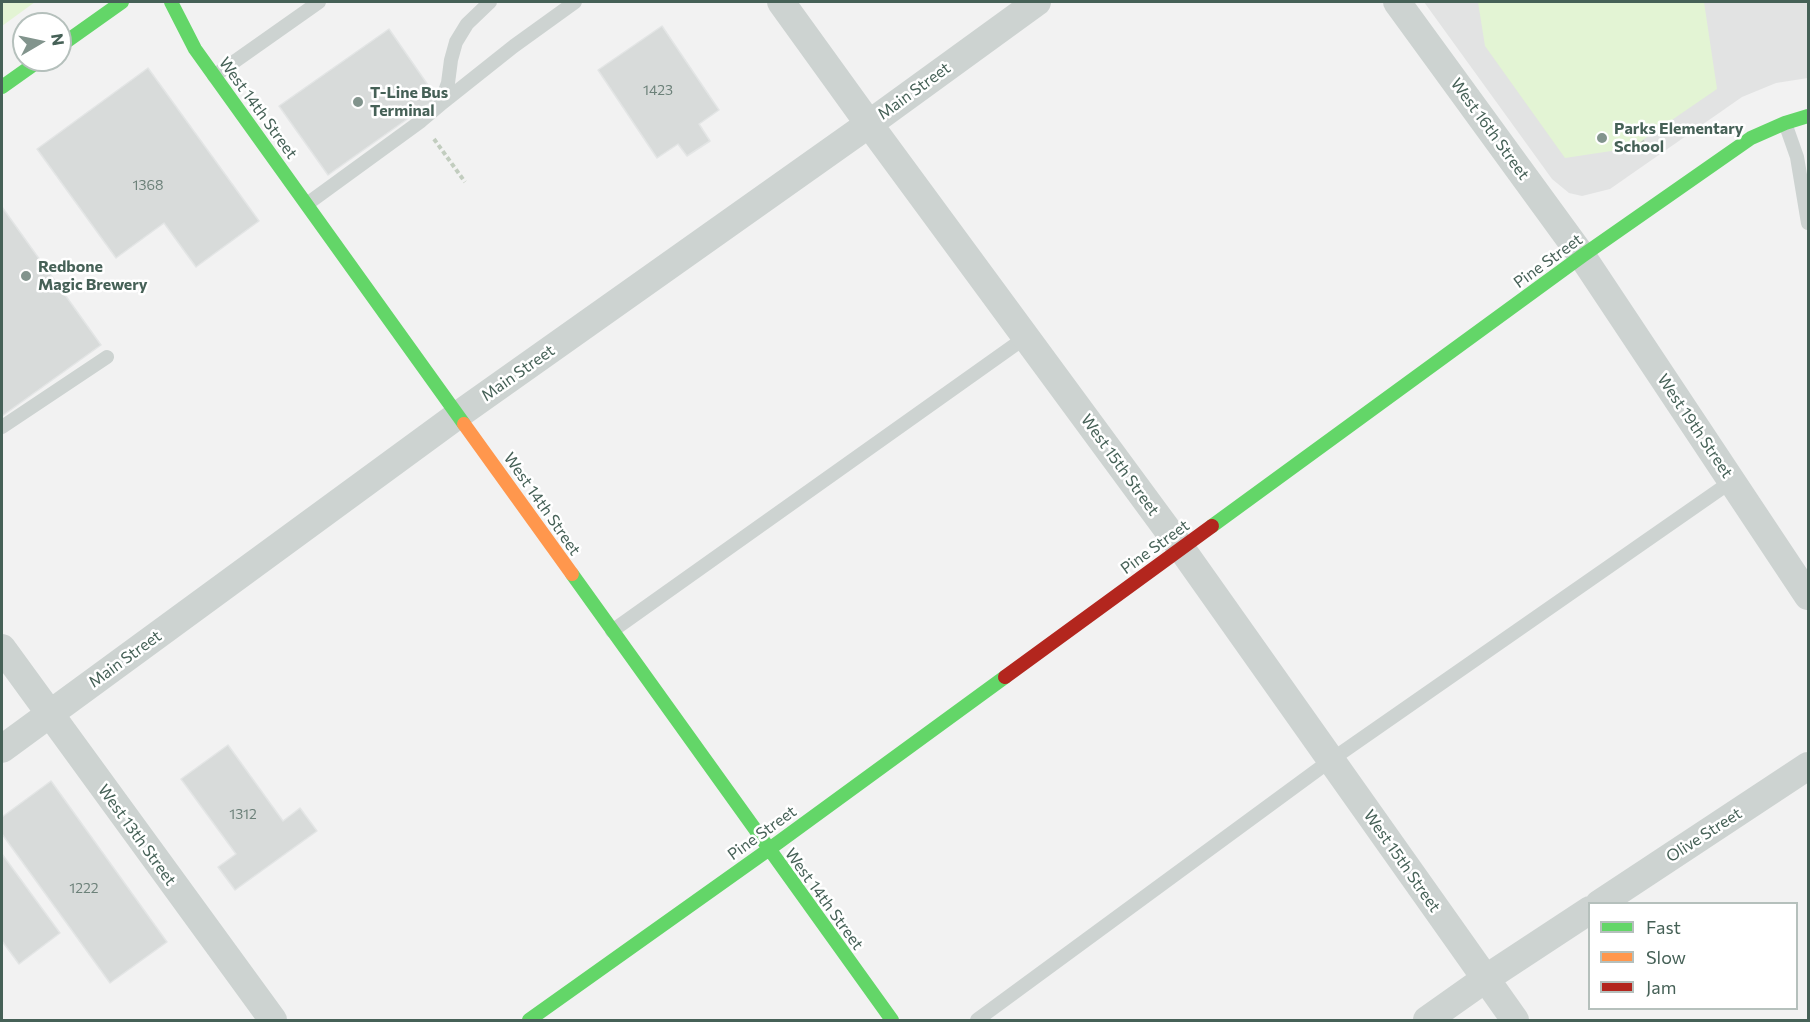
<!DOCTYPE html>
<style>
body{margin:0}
#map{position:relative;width:1810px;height:1022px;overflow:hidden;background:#f2f2f2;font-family:Commissioner,sans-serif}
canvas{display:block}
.frame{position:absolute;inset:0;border:3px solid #466157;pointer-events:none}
.legend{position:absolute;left:1588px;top:902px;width:210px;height:108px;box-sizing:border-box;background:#fff;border:2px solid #b5c0bc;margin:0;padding:8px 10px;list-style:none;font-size:18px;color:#466157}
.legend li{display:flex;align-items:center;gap:12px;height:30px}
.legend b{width:30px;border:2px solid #b5c0bc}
.north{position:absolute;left:12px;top:12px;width:60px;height:60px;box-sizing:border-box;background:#fff;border:2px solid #b5c0bc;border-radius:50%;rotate:81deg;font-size:16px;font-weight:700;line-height:24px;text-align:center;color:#466157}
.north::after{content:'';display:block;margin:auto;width:21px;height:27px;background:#82948d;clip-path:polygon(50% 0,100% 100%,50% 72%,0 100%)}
</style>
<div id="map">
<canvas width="1810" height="1022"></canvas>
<div class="frame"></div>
<ul class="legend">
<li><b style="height:8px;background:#63d668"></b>Fast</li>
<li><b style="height:8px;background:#ff974d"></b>Slow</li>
<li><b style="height:8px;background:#b3261e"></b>Jam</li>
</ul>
<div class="north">N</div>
</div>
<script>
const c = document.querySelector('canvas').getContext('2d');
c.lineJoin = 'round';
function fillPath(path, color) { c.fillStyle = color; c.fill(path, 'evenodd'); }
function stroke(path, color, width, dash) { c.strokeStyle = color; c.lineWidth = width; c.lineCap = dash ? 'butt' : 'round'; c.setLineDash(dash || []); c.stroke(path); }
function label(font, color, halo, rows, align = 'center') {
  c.font = font + ' Commissioner,sans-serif'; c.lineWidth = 5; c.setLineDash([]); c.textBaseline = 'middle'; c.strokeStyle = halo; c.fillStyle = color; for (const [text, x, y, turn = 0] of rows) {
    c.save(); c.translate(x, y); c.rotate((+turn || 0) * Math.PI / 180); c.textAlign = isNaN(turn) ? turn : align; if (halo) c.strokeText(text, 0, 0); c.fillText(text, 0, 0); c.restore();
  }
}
fillPath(new Path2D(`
 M1424,2H1808V78L1776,83L1742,97L1610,189L1582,196L1569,193L1552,179Z`), '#e2e3e3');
fillPath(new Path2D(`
 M2,2H35L2,26Z
 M1478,2H1704L1717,89L1631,148L1565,158L1485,46Z`), '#e3f4d4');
const building = new Path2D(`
 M662,26L719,110L699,124L710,141L687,156L678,144L657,158L598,70Z
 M389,29L437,98L328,175L279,106Z
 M148,68L259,221L196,267L164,223L116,258L37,149Z
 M2,207L101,345L2,416Z
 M228,745L283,821L300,808L317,831L235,890L218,867L236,854L181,779Z
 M51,781L167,942L110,983L2,834V817Z
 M2,854L60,933L19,964L2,941Z`);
fillPath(building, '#d8dbda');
stroke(building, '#e3e5e5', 1.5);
stroke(new Path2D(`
 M434,139L465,182
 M1642,141L1649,151`), '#c2cdbf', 4, [4.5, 3]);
stroke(new Path2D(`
 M214,76L319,2
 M441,104L514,46L575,2
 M1785,123L1797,157L1808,223
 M307,204L421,121L440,105L448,83L451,60L456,42L467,24L490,2
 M2,427L107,357
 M612,631L1026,337
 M977,1020L1331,760L1732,481`), '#cdd3d1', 14);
stroke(new Path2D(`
 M781,2L869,124L1181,548L1515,1020
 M1397,2L1582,256L1808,596
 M2,648L273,1020
 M2,749L458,415L869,124L1037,2
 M1599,904L1808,766
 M1427,1020L1485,979L1590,910`), '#cdd3d1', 28);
stroke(new Path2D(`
 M171,2L195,49L464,424
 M60,46L122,2
 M2,87L40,60
 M1212,526L1582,256L1751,138L1785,123L1808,116
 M572,574L892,1020
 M529,1020L768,850L1005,677`), '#63d668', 14);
stroke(new Path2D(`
 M464,424L572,574`), '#ff974d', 14);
stroke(new Path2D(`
 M1005,677L1212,526`), '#b3261e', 14);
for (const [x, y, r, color] of [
 [358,102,6,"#82948d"],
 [1602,138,6,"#82948d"],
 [26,276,6,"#82948d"]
]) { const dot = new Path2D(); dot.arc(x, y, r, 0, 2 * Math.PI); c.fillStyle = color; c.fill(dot); stroke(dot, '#fff', 2); }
label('14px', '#6c8179', null, [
 ["1423",658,90],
 ["1368",148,185],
 ["1312",243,814],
 ["1222",84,888]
]);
label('16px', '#466157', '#fff', [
 ["Main Street",914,91,-36],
 ["West 14th Street",258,108,54],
 ["West 16th Street",1490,129,54],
 ["Pine Street",1548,261,-36],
 ["Main Street",518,373,-35],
 ["West 19th Street",1695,426,56],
 ["West 15th Street",1120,465,54],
 ["West 14th Street",542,504,55],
 ["Pine Street",1155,547,-36],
 ["Main Street",125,659,-36],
 ["Pine Street",762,833,-36],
 ["West 13th Street",137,835,54],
 ["Olive Street",1704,835,-33],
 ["West 15th Street",1402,861,55],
 ["West 14th Street",824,899,54]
]);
label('bold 16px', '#466157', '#fff', [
 ["T-Line Bus",370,93],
 ["Terminal",370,111],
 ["Parks Elementary",1614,129],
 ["School",1614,147],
 ["Redbone",38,267],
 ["Magic Brewery",38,285]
], 'left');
</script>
